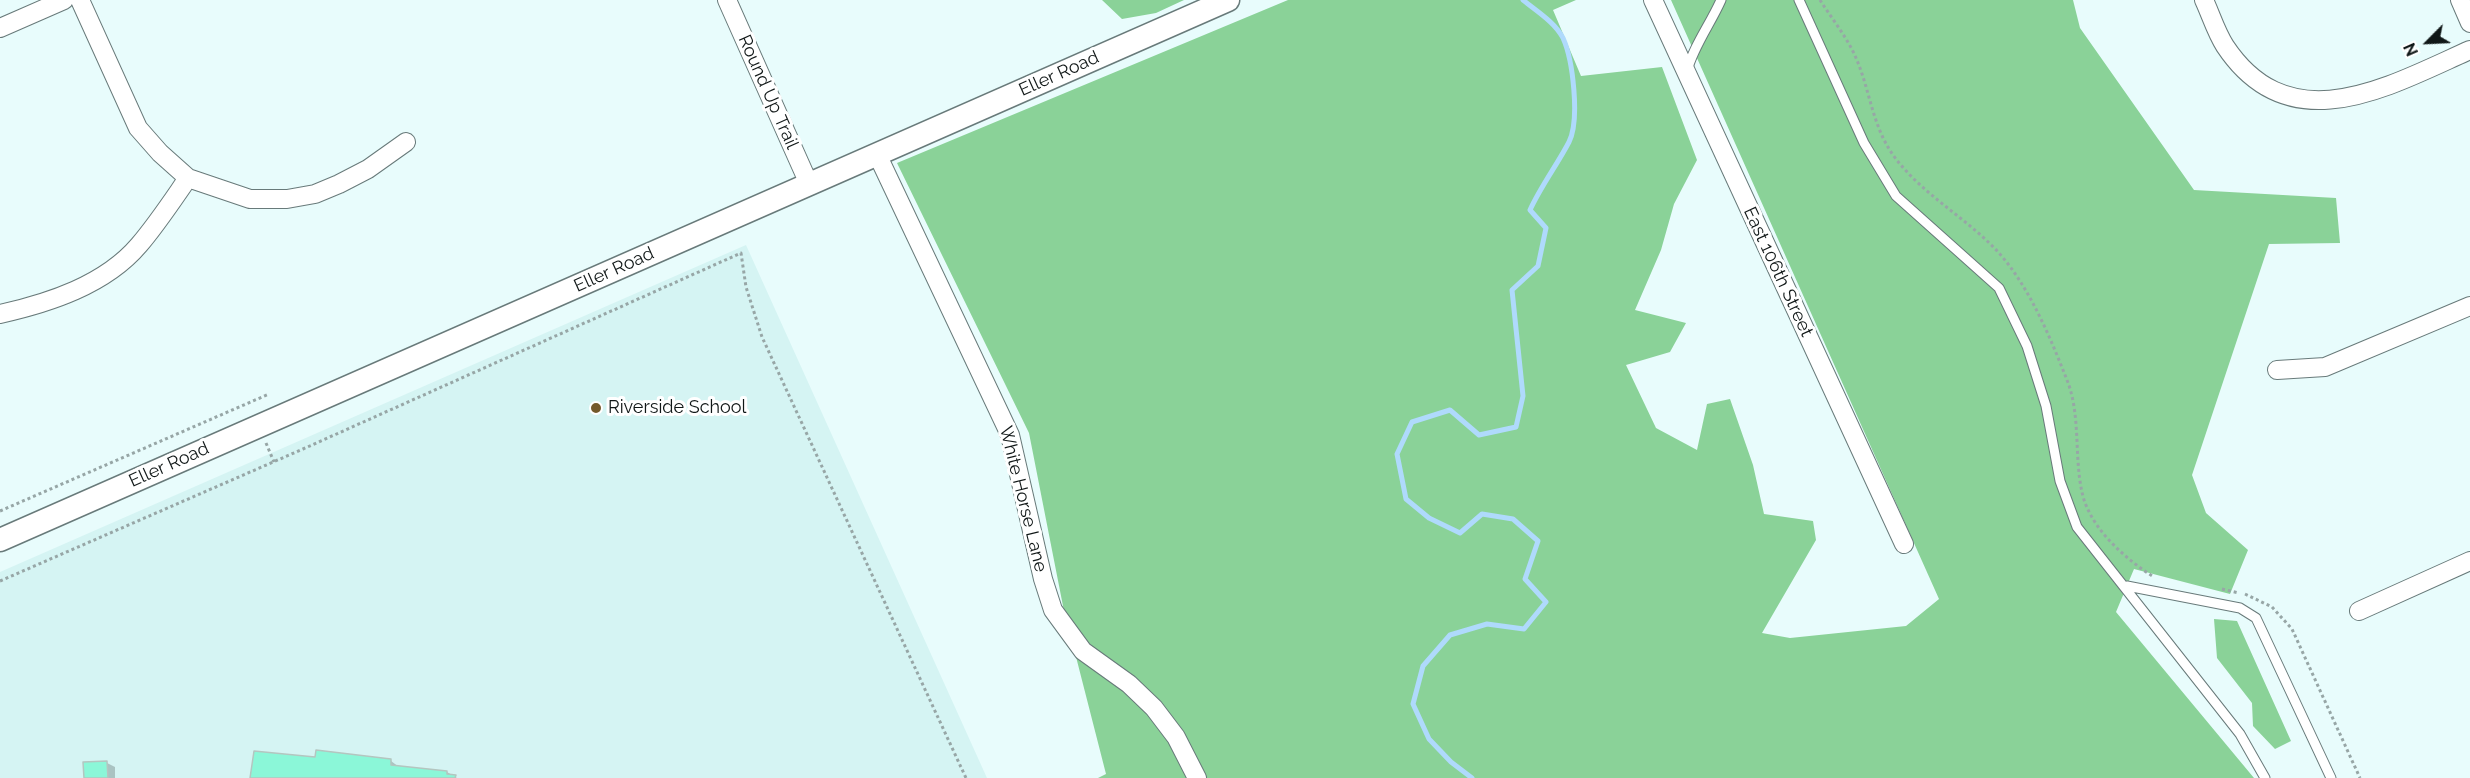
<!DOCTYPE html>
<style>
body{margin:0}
#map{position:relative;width:2470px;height:778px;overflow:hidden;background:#e8fcfc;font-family:Raleway,sans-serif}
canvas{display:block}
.north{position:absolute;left:2398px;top:12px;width:60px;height:60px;-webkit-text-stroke:4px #fff;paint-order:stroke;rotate:246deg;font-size:16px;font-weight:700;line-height:24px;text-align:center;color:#101717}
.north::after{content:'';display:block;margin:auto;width:21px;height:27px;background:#101717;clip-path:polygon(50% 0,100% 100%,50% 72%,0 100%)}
</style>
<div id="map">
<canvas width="2470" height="778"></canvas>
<div class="north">N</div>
</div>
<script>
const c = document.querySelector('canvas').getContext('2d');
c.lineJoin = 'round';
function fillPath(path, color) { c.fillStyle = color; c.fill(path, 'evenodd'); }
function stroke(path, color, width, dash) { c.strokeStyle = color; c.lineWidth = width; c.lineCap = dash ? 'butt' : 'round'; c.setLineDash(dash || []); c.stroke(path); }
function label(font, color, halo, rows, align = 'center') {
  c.font = font + ' Raleway,sans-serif'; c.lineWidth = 6; c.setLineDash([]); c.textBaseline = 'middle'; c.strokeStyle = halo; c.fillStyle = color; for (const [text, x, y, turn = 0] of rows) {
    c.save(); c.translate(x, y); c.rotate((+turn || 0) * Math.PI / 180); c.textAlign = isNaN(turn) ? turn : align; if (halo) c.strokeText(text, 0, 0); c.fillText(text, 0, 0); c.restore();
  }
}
fillPath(new Path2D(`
 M746,245L987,778H0V572Z`), '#d5f4f3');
fillPath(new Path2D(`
 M1102,0H1184L1156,13L1122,19Z
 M1288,0H1576L1553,10L1581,76L1662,67L1697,160L1674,204L1661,250L1635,310L1686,323L1670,352L1626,365L1656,428L1697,450L1707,404L1730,399L1753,465L1764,514L1813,521L1816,540L1762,633L1790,638L1906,626L1939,599L1671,0H2073L2080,28L2194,190L2336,198L2340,243L2269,244L2192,475L2206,513L2248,550L2230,594L2134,569L2116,612L2254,778H1098L1106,774L1063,606L1029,433L897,163Z
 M2214,619L2237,621L2291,741L2275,749L2253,726L2252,703L2217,658Z`), '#8ad298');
fillPath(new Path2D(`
 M318,752L391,761L399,767L447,772L457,778H252L317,759Z
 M107,763L115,767V778H85Z`), '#0003');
stroke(new Path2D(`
 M1472,778L1451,762L1429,739L1413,704L1423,666L1450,635L1487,624L1524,629L1546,602L1525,579L1538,541L1513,519L1482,514L1460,533L1429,518L1406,499L1397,454L1412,422L1450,410L1479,435L1516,427L1523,396L1512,290L1538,266L1546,228L1530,210C1541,186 1557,165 1569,142C1580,120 1573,60 1563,38C1555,22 1535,10 1523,0`), '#afdafc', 5);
const building = new Path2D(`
 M316,750L391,759V765L447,771V774L456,775L455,778H250L254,751L315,757Z
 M107,761L108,778H84L83,762Z`);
fillPath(building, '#8bf7d8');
stroke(building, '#b4c6c0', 1.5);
const service = new Path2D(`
 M1799,0L1864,143L1896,196L1999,288L2027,346L2046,406L2060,481L2077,527L2240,734L2265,778
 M1687,71C1693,47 1711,23 1721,0
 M2127,586L2240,608L2256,618L2331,778`);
const minor = new Path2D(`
 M80,0L138,128L160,153L188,178L250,199H287L315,194L339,184L368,169L406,142
 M727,0L809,184
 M1653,0L1904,544
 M2204,0C2211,15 2216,32 2225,46C2290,144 2389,86 2470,50
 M2460,0L2470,23
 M0,28L64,0
 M877,154L1010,435L1043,579L1053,610L1083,651L1129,684L1154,708L1176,737L1197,778
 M0,314C49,303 105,285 139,245C157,224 172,201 188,178
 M2277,370L2325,367L2470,306
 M2359,611L2470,561`);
const tertiary = new Path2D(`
 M0,540L1228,0`);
stroke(service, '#687a7a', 11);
stroke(minor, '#687a7a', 20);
stroke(tertiary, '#687a7a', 25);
stroke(new Path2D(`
 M1820,0C1832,19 1847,37 1856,58C1870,90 1872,125 1893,155C1922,195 1966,217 1999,253C2030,288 2050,337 2067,380C2081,415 2074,457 2082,492C2089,527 2125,559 2154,577
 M266,443L274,462
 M0,511L269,394
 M0,581L303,449L741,253L746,287L762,337L966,778
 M2222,589L2239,593
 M2245,594L2272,607L2292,629L2360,778`), '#97a6a6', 3, [3, 3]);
stroke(service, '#fff', 9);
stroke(minor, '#fff', 18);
stroke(tertiary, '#fff', 22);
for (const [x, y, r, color] of [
 [596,408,6,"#73592b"]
]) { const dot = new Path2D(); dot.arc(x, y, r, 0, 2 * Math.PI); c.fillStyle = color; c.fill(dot); stroke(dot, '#fff', 2); }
label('18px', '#101717', '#fff', [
 ["Eller Road",1059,74,-24],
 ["Round Up Trail",768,92,66],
 ["Eller Road",614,270,-24],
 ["East 106th Street",1778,272,65],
 ["Eller Road",169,465,-24],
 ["White Horse Lane",1023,499,76]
]);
label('18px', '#101717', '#fff', [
 ["Riverside School",608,408]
], 'left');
</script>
